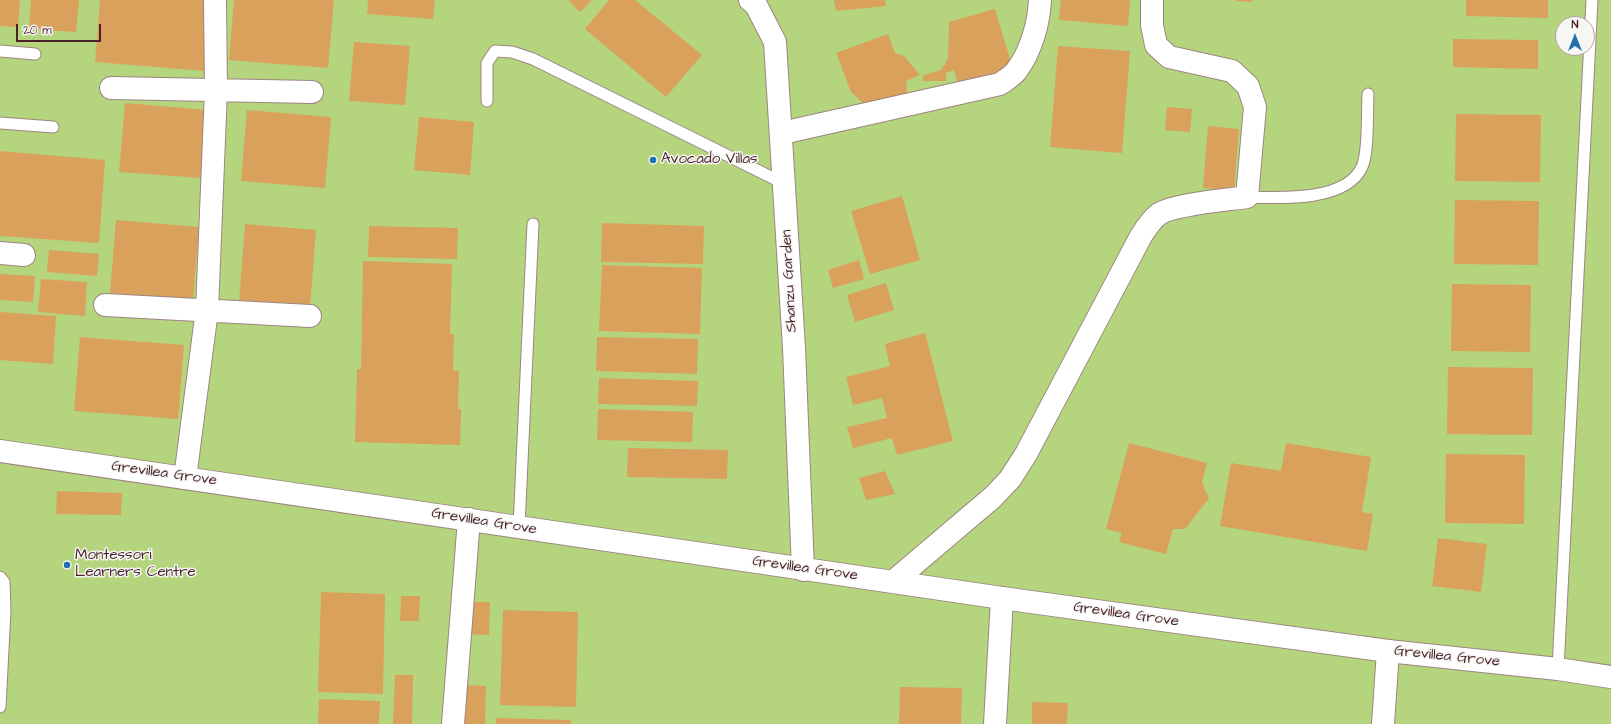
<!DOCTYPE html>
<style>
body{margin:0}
#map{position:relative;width:1611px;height:724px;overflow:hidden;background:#f3e8d5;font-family:"Architects Daughter",sans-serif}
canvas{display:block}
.north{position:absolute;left:1555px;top:16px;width:40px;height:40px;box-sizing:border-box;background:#f6f6f2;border:1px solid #b1a0a2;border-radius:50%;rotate:0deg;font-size:11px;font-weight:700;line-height:16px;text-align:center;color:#4a1f2b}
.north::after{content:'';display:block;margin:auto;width:14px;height:18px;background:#1f6fb2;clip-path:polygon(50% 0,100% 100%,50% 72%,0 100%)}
.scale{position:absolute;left:16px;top:24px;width:85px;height:18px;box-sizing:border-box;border:2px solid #4a1f2b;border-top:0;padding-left:5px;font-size:12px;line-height:14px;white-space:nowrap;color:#4a1f2b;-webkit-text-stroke:3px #f6f6f2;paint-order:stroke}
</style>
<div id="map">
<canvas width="1611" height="724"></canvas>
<div class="north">N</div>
<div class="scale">20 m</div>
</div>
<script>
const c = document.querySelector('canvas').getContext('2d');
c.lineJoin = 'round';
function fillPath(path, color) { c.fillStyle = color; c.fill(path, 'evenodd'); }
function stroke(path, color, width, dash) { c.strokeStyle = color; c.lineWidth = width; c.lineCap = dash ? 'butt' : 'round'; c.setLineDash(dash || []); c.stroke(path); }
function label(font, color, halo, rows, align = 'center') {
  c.font = font + ' "Architects Daughter",sans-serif'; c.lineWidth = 3; c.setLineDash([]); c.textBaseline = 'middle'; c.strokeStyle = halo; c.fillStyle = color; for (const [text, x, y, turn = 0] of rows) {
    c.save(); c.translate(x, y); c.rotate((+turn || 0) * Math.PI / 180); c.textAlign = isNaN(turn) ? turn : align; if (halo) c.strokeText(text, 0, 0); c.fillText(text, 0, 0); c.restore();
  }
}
fillPath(new Path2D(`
 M0,0H1611V724H0ZM1563,24H1587V48H1563Z`), '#b4d57d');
fillPath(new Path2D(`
 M0,0H20L18,27L0,26Z
 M31,0H79L76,32L29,29Z
 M100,0H210L205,71L95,62Z
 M234,0H334L328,68L229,60Z
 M368,0H435L433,19L367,14Z
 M568,0H592L580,12Z
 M609,0H635L702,55L666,97L585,29Z
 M834,0H885L886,6L836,11Z
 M1061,0H1130L1128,26L1059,20Z
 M1237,0H1252V2L1236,1Z
 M1466,0H1548V18L1466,16Z
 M995,9L1013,69L958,85L954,70L946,73V81H922L924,75L941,70L948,59L949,22Z
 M888,34L895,53L904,56L920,75L906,81L908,102L865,105L851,92L836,53Z
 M1453,39L1538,40V69L1453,67Z
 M354,42L410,46L405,105L349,101Z
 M1058,46L1130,51L1122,153L1050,147Z
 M125,103L207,110L201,178L119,172Z
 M1167,107L1192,109L1190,132L1165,130Z
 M247,110L331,117L325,188L241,181Z
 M1456,114L1541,115L1540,182L1455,181Z
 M419,117L474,122L470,175L414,170Z
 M1208,126L1239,129L1234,190L1203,188Z
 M0,151L105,160L99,243L0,236Z
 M902,196L920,260L870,274L851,211Z
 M1455,200L1539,201L1538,265L1454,264Z
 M116,220L199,227L193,300L110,293Z
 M602,223L704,226L703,264L601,262Z
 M245,224L316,230L310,308L239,302Z
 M369,226L458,228L457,259L368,257Z
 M49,250L99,254L97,276L47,272Z
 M859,260L864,279L833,288L828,270Z
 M363,261L452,264L450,334H454L453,371H459L458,409H461L460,445L355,442L357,369H361Z
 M602,265L702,268L700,334L599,331Z
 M0,274L35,276L33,302L0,300Z
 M41,279L87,282L85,316L38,312Z
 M886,283L894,310L855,322L847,295Z
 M1452,284L1531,285L1530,352L1451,351Z
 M0,312L56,316L53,364L0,360Z
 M925,333L953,441L897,455L892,438L853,448L847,427L887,418L882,398L853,405L846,377L890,366L885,344Z
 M80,337L184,345L178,419L74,411Z
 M597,337L698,339L697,374L596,371Z
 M1448,367L1533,368L1532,435L1447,434Z
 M599,378L698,381L697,406L598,404Z
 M598,409L693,412L692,442L597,440Z
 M1129,443L1207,463L1202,483L1209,498L1185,529H1173L1166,554L1119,542L1122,533L1106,529Z
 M1286,443L1371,457L1362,512L1373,514L1367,551L1220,526L1231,463L1281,471Z
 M628,448L728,450L727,479L627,477Z
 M1446,454L1525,455L1524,524L1445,523Z
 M885,471L895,494L866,500L859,478Z
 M57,491L122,493L121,515L56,514Z
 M1438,538L1487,544L1481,592L1432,586Z
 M321,592L385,594L383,694L318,692Z
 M401,596H420L419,621H400Z
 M468,602H490L489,635L467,634Z
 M503,610L578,612L576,707L500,705Z
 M395,675H413L412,724H393Z
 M464,685L486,686L485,724H463Z
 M900,687L962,688L961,724H899Z
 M319,699L380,701L379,724H318Z
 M1032,702L1068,703L1067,724H1032Z
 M496,718L571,720V724H496Z`), '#daa15d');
const lane = new Path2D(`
 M0,51L35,54
 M487,101V63L495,51L512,52L533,59L785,184
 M0,123L53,127
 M1247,197C1280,198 1346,202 1362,167C1369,152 1367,111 1368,94
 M519,527L533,224
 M0,577L4,582L5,611L0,707
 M1558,669L1592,0`);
const street = new Path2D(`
 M750,0L756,5L775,42L794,348L803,570
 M111,88L312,92
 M782,133L1000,84C1005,80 1013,76 1017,70C1031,51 1039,23 1040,0
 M0,253L24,255
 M105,305L310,316
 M185,478L207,310L216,90L215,0
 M894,581L993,497L1010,479L1026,454L1141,236C1146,228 1151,220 1159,214C1174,204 1227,200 1247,197L1255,107L1248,86L1232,71L1169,57L1156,45L1152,25V0
 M453,724L469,519
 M995,724L1002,598
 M1383,724L1388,651`);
const secondary = new Path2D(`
 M0,451L1002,598L1388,651L1558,669L1611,677`);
stroke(lane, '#9e8480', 13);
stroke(street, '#9e8480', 24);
stroke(secondary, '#9e8480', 24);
stroke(lane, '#fff', 11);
stroke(street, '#fff', 22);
stroke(secondary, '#fff', 22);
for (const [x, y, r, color] of [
 [653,160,4,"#1f6fb2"],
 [67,565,4,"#1f6fb2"]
]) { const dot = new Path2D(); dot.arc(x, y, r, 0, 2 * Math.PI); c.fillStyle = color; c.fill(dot); stroke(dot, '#f6f6f2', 1.5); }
label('15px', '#4a1f2b', '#f6f6f2', [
 ["Avocado Villas",661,160],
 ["Montessori",75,556],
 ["Learners Centre",75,573]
], 'left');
label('15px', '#4a1f2b', '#f6f6f2', [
 ["Shanzu Garden",790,281,-93],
 ["Grevillea Grove",164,474,8],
 ["Grevillea Grove",484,522,9],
 ["Grevillea Grove",805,569,8],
 ["Grevillea Grove",1126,615,8],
 ["Grevillea Grove",1447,657,6]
]);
</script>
